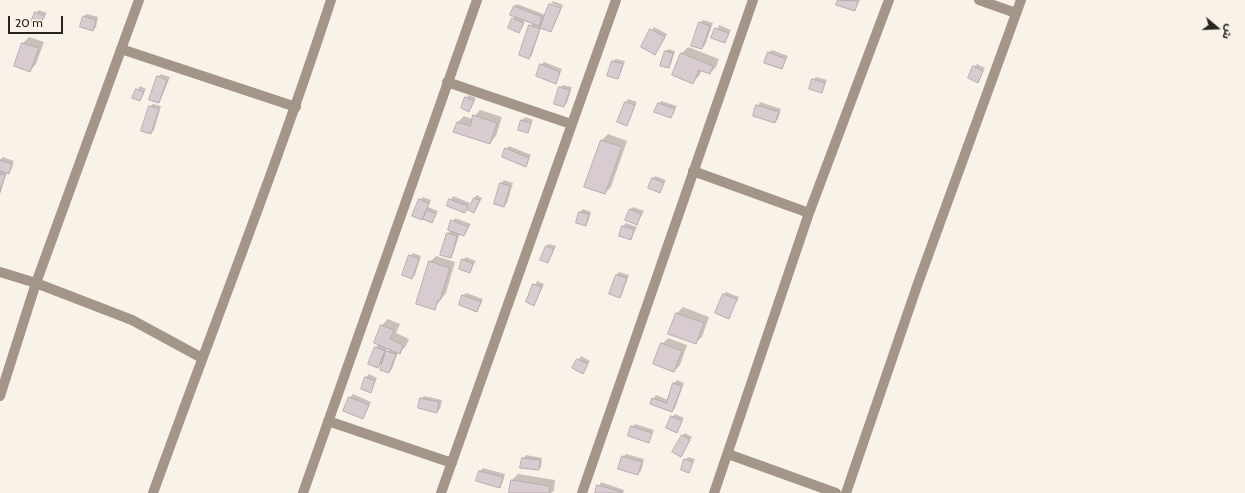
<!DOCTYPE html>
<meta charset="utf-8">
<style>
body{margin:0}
#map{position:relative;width:1245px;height:493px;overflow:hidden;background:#f9f2e8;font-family:Cabin,"Noto Sans Arabic",sans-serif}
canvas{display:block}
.north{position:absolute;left:1197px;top:8px;width:40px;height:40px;-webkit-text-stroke:3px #f9f2e8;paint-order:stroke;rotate:109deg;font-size:11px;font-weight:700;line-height:16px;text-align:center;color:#262420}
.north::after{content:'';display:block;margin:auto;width:14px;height:18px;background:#262420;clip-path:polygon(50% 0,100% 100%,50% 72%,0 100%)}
.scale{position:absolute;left:8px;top:16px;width:55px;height:18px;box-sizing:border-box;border:2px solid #262420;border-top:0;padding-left:5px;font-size:12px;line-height:14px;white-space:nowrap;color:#262420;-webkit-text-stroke:3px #f9f2e8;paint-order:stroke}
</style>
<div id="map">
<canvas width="1245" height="493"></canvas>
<div class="north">ش</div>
<div class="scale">20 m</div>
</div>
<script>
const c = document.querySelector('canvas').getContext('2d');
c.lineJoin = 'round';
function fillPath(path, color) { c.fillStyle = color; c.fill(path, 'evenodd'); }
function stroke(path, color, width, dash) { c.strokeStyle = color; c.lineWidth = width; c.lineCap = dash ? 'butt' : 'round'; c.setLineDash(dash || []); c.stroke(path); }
fillPath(new Path2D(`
 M839,0H860L855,10L837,5Z
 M553,1L563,5L562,8L551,3Z
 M517,4L546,15L550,4L561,10L551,31L541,27L532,55L529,58L530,26L533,23L525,20L519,32L513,19L515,16L514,7Z
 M39,10L47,13L40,24L36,13Z
 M87,14L98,17L96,27L93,30L84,16Z
 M703,20L713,23L705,45L702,48L700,23Z
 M719,25L731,30L725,42L713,38Z
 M654,27L667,34L655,54L642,47Z
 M29,37L44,42L36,64L30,71L23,43Z
 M688,47L719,59L716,67L710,73L702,70L699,76L693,82L673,75L682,53Z
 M668,49L675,51L671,64L668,67L665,52Z
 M772,50L788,56L782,68L769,53Z
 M616,59L625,61L620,75L617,78L613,61Z
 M544,62L562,69L556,82L541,65Z
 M977,64L985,68L977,82L974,67Z
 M161,74L170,77L161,99L159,102L158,77Z
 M816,77L827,80L822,92L813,80Z
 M563,85L572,87L567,103L564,106L560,87Z
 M140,86L146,89L140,100L133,97Z
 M469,95L476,98L469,111L466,98Z
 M628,99L637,102L626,125V102Z
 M661,101L677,106L671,117L659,104Z
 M760,102L781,109L778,119L775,122L754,115Z
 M153,104L161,106L154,130L151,133L150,106Z
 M480,110L502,117L496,136L490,143L455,131L458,122L464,116L472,119Z
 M525,117L533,120L528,132L519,130L522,120Z
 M608,134L627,141L611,187L605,193L585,186L602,140Z
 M509,146L531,155L525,166L506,149Z
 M3,157L14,161L11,170L7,172L0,194V160Z
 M655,176L666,180L660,191L652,179Z
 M504,180L513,183L507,203L504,206L501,183Z
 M477,195L482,198L474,212V198Z
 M453,196L470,203L464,212L448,206Z
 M422,197L431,200L428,207L438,211L432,222L414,216Z
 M633,207L644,211L637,224L630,210Z
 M583,209L591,212L588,222L585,225L577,222L580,212Z
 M455,218L471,224L464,235L460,233L453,254L450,257L441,254L448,233L451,230L449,229Z
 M626,223L637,227L631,239L620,235L623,226Z
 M549,244L556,246L548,262L546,246Z
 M413,253L421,256L415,275L412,278L410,256Z
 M436,256L455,262L446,293L434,308L430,262Z
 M466,257L476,261L469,272L463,260Z
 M619,272L629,275L622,294L620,297L610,293L616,275Z
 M537,281L544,284L534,305L527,302Z
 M726,292L739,297L729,317L723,295Z
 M466,293L483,299L477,311L463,296Z
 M683,307L709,317L702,337L695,343L677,313Z
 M388,319L400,324L396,333L409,339L406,346L400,352H398L392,369L389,372L384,361L378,367L369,364L376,347L379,344L375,342L382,325ZM388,347L390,349L385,354Z
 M668,338L687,345L680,365L674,371L662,344Z
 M581,356L590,361L582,373L573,368Z
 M369,374L377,378L371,391L366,377Z
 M677,380L684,383L675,408L672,411L651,403L656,395L668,400L674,383Z
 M353,394L371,402L363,418L350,397Z
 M424,396L442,400L440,409L437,412L421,399Z
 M675,414L684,418L676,432L672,417Z
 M635,424L654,430L649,441L632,427Z
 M685,433L692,437L681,455L683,435Z
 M626,454L644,459L641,471L638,474L623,457Z
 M526,455L542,458L541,467L538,469L521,467L523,458Z
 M688,457L695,459L689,472L685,460Z
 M483,468L505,474L502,484L499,486L477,480L480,471Z
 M518,474L555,480L554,491L551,493H510L512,480Z
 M601,482L624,490L623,493H596Z`), '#0003');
const building = new Path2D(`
 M838,0L858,1L855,11L836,5Z
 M549,4L561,8L551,32L540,28Z
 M514,6L542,17L539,26L510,15Z
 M35,12L44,16L40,25L31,22Z
 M83,16L96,20L93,31L80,27Z
 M512,18L524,23L519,33L508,28Z
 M699,22L710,26L702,49L691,46Z
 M529,25L540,29L529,59L519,55Z
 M715,28L729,33L725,43L711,38Z
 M650,29L665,37L655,55L641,47Z
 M22,43L39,48L30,72L14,66Z
 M665,51L673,53L669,68L660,66Z
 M768,52L786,59L782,69L764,63Z
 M681,53L713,66L710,74L699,70L693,84L672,75Z
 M612,61L623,64L618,79L607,76Z
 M540,64L560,72L556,84L536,76Z
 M973,66L983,71L978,83L968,78Z
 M157,76L167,80L159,103L149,100Z
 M812,79L825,83L822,93L809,89Z
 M559,87L570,90L564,107L554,104Z
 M136,89L144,92L140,101L132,98Z
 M465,97L474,101L469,112L461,108Z
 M625,102L635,105L627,126L617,122Z
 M658,103L675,109L671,118L654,112Z
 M756,105L779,112L775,123L753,116Z
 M149,106L159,109L151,134L141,131Z
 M473,115L497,123L490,144L453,132L457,122L470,126Z
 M521,120L531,123L528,133L518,130Z
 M601,140L622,147L605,194L584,187Z
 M505,148L529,158L526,167L502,157Z
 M0,160L12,164L9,174L0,171Z
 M0,174L5,175L0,192Z
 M652,178L664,183L660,193L648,188Z
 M500,183L510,186L504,207L494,204Z
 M474,198L480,200L474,213L468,210Z
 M419,199L429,203L422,220L412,216Z
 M449,199L468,206L465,213L447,206Z
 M630,209L641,214L637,225L625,220Z
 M427,210L436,214L432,223L423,219Z
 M579,212L589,214L586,226L576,223Z
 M451,220L468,227L464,236L448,230Z
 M622,226L634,229L631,240L619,236Z
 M447,233L457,236L451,258L440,255Z
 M546,246L554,249L548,263L540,260Z
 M409,255L419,259L412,279L402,275Z
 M462,259L473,264L470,273L459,269Z
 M429,261L450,268L440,300H438L435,310L416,304Z
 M616,275L627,278L620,298L609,294Z
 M533,284L542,287L534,306L526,302Z
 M723,294L737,299L729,319L715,313Z
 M462,295L481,302L477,312L459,305Z
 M676,313L704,323L696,344L668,334Z
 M381,325L394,330L390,339L403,345L400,354L374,343Z
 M661,343L682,351L674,372L653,364Z
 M375,347L385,351L378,368L368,364Z
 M386,351L396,354L389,373L380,370Z
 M577,359L588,364L583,374L572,368Z
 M365,377L375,381L371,393L361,389Z
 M673,383L682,386L672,412L650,404L652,398L666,403Z
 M349,397L369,405L363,419L343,411Z
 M420,398L439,402L437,413L418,408Z
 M671,416L682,421L677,433L666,428Z
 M631,426L652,433L649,443L628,436Z
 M682,435L690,440L681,457L672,452Z
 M622,456L642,462L638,475L618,469Z
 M522,458L540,460L539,470L520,468Z
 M684,459L693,462L689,473L681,470Z
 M479,471L503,477L500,488L476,481Z
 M511,480L550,486L549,493H509Z
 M597,485L622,492V493H595Z`);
fillPath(building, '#d9ccd0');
stroke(building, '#b8abaf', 1);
stroke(new Path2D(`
 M979,0L1016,13
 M121,49L296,107
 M447,82L571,124
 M693,171L809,213
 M0,272L36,283L132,320L202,358
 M0,396L36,283L139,0
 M328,421L452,463
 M728,454L836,493
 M303,493L477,0
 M441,493L616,0
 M582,493L753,0
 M714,493L809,213L889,0
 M846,493L917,286L1021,0`), '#a49589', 10);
stroke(new Path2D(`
 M153,493C212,329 277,166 331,0`), '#a49589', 10);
</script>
